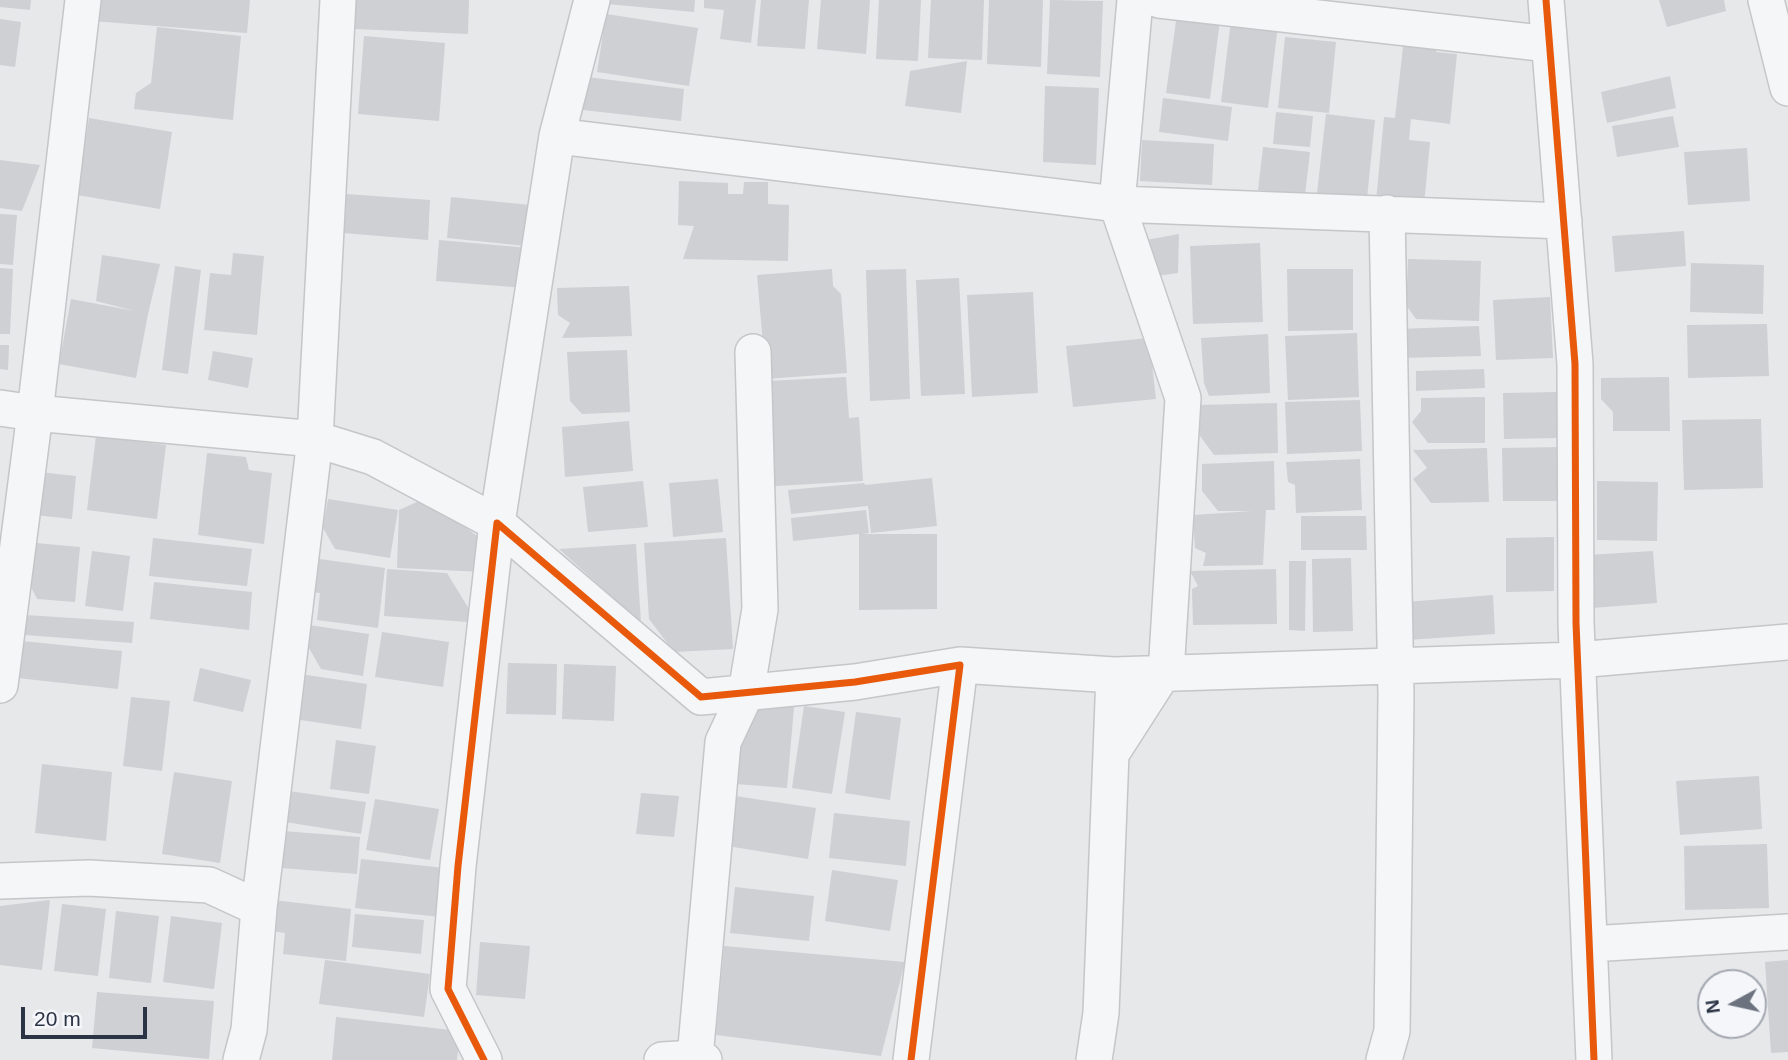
<!DOCTYPE html>
<style>
body{margin:0}
#map{position:relative;width:1788px;height:1060px;overflow:hidden;background:#e6e8ea;font-family:Arial,sans-serif}
canvas{display:block}
.north{position:absolute;left:1697px;top:969px;width:70px;height:70px;box-sizing:border-box;background:#f4f6f9;border:2px solid #a4a8b1;border-radius:50%;rotate:262deg;font-size:19px;font-weight:700;line-height:28px;text-align:center;color:#2b3445}
.north::after{content:'';display:block;margin:auto;width:24px;height:32px;background:#6c737f;clip-path:polygon(50% 0,100% 100%,50% 72%,0 100%)}
.scale{position:absolute;left:21px;top:1007px;width:126px;height:32px;box-sizing:border-box;border:4px solid #2b3445;border-top:0;padding-left:9px;font-size:21px;line-height:24px;white-space:nowrap;color:#2b3445;-webkit-text-stroke:5px #f4f6f9;paint-order:stroke}
</style>
<div id="map">
<canvas width="1788" height="1060"></canvas>
<div class="north">N</div>
<div class="scale">20 m</div>
</div>
<script>
const c = document.querySelector('canvas').getContext('2d');
c.lineJoin = 'round';
function fillPath(path, color) { c.fillStyle = color; c.fill(path, 'evenodd'); }
function stroke(path, color, width, dash) { c.strokeStyle = color; c.lineWidth = width; c.lineCap = dash ? 'butt' : 'round'; c.setLineDash(dash || []); c.stroke(path); }
fillPath(new Path2D(`
 M0,0H31L30,10L0,7Z
 M80,0H250L247,33L79,20Z
 M356,0H469L468,34L355,29Z
 M608,0H695L694,12L607,4Z
 M704,0H756L751,43L720,39L724,10L704,8Z
 M761,0H809L805,49L757,46Z
 M821,0H870L866,54L817,49Z
 M879,0H921L918,61L876,59Z
 M931,0H984L982,60L928,58Z
 M989,0H1043L1041,67L987,64Z
 M1050,0L1103,1L1100,77L1047,74Z
 M1659,0H1724L1726,11L1667,27Z
 M606,14L698,28L689,86L597,72Z
 M1177,14L1220,20L1210,99L1166,93Z
 M0,19L21,22L15,67L0,65Z
 M1231,20L1278,25L1268,108L1221,102Z
 M157,27L241,36L233,120L134,109L136,93L151,83Z
 M364,36L445,43L439,121L358,114Z
 M1285,37L1336,42L1329,113L1278,108Z
 M1404,38L1437,42L1436,52L1457,54L1450,124L1411,119L1409,140L1430,142L1424,205L1376,201L1384,117L1395,118Z
 M967,61L961,113L905,106L910,71Z
 M1670,76L1676,108L1607,123L1601,92Z
 M587,77L684,89L681,121L583,110Z
 M1045,86L1099,88L1096,165L1043,162Z
 M1163,98L1232,107L1228,141L1159,132Z
 M1276,112L1313,116L1310,147L1273,144Z
 M1326,114L1375,120L1367,198L1317,193Z
 M1673,116L1679,147L1617,157L1612,126Z
 M89,118L172,132L160,209L77,195Z
 M1142,140L1214,144L1212,185L1140,181Z
 M1263,147L1310,152L1305,195L1258,190Z
 M1747,148L1750,201L1688,205L1684,152Z
 M0,160L40,165L22,211L0,208Z
 M679,181L728,183V194H743L744,182H768V204L789,205L788,261L683,259L694,226L678,225Z
 M346,194L430,200L428,240L343,233Z
 M451,197L530,205L526,246L447,238Z
 M0,214L17,215L13,265L0,264Z
 M1684,231L1686,266L1615,272L1612,236Z
 M1179,234L1178,273L1136,279L1135,242Z
 M439,240L529,248L526,288L436,281Z
 M1260,243L1263,322L1193,324L1190,246Z
 M233,253L264,256L257,335L204,330L210,273L231,275Z
 M102,255L160,264L148,314L136,378L59,364L71,299L135,311L96,301Z
 M1408,259L1481,261L1479,321L1416,319L1403,301L1407,287Z
 M1691,263L1764,265L1763,314L1690,312Z
 M175,266L201,270L188,374L162,370Z
 M0,268L13,269L10,334H0Z
 M832,269L833,286L841,294L847,373L766,379L757,275Z
 M906,269L910,399L870,401L866,270Z
 M1287,269H1353V330L1288,331Z
 M959,278L965,394L921,396L916,280Z
 M629,286L632,336L562,338L570,323L558,315L557,288Z
 M1033,292L1038,393L972,397L967,295Z
 M1550,297L1553,358L1496,360L1493,300Z
 M1767,324L1769,376L1688,378L1687,325Z
 M1479,326L1481,356L1399,358L1398,329Z
 M1357,333L1359,397L1288,400L1285,336Z
 M1268,334L1270,393L1209,396L1204,383L1201,338Z
 M1149,338L1156,399L1073,407L1066,346Z
 M0,345H9L8,370L0,369Z
 M627,350L630,412L582,414L570,401L567,352Z
 M213,351L253,358L248,388L208,380Z
 M1484,369L1485,388L1416,391V371Z
 M846,377L849,418L859,417L863,481L759,487L748,382Z
 M1669,377L1670,431H1613V412L1601,399V378Z
 M1557,392V438L1504,439L1503,393Z
 M1485,397V443H1428L1412,422L1421,411V398Z
 M1360,400L1362,451L1287,454L1285,402Z
 M1277,403L1278,453L1214,455L1200,436L1199,405Z
 M1761,419L1763,488L1684,490L1682,420Z
 M629,421L633,471L565,477L562,427Z
 M96,436L166,445L157,519L87,510Z
 M1563,447V501H1503L1502,448Z
 M1487,448L1489,502L1431,503L1413,479L1427,468L1413,450Z
 M207,453L246,457L249,470L272,473L264,544L198,535Z
 M1360,459L1362,510L1296,513L1295,485L1288,482L1286,462Z
 M1274,461L1275,510H1266L1263,565L1203,566L1206,553L1195,548L1193,515L1252,511H1218L1202,491V464Z
 M20,470L76,476L72,519L16,513Z
 M932,478L937,526L871,533L868,506L791,514L788,490L864,483L865,485Z
 M718,479L723,532L673,537L669,483Z
 M643,481L648,527L588,532L583,487Z
 M1597,481L1658,482L1657,541L1597,540Z
 M418,491L485,542L484,572L397,568L399,510L419,501Z
 M328,499L398,510L390,558L335,549L323,528Z
 M866,510L869,533L864,534H937V609L859,610V534L793,541L791,518Z
 M1301,516H1366L1367,550H1301Z
 M1554,537V591L1506,592V538Z
 M153,538L252,549L247,586L149,576Z
 M726,538L733,649L674,652L649,619L644,543Z
 M25,542L80,547L75,602L37,599L23,571Z
 M636,544L641,623L559,549Z
 M92,551L130,556L123,611L85,606Z
 M1653,551L1657,603L1592,608L1588,555Z
 M305,557L385,568L378,628L317,620L320,593L300,591Z
 M1351,558L1353,631L1313,632L1312,559Z
 M1289,561H1306L1305,631L1289,630Z
 M387,569L447,573L469,609L468,622L384,616Z
 M1276,569L1277,624L1193,625L1192,589L1198,586L1190,571Z
 M154,582L252,592L249,630L150,619Z
 M1493,595L1495,634L1408,640L1406,602Z
 M26,615L134,622L132,643L25,635Z
 M309,625L369,634L363,676L321,669L306,643Z
 M382,632L449,642L443,687L375,677Z
 M12,640L122,651L118,689L8,677Z
 M508,663L557,664L556,715L506,714Z
 M564,664L616,666L614,721L562,719Z
 M200,668L251,680L243,712L193,701Z
 M300,674L367,684L361,729L294,719Z
 M131,697L170,701L162,771L123,766Z
 M742,702L794,707L787,788L736,784Z
 M804,706L845,712L832,794L792,788Z
 M856,712L901,718L890,800L845,793Z
 M336,740L376,746L369,794L330,789Z
 M42,764L112,772L106,841L35,833Z
 M174,772L232,781L220,863L162,854Z
 M1759,776L1762,829L1680,835L1676,781Z
 M289,791L366,802L361,834L285,822Z
 M641,793L679,796L674,837L636,834Z
 M735,796L816,808L808,859L727,846Z
 M375,799L439,809L430,860L366,850Z
 M834,813L910,821L906,866L829,858Z
 M283,831L360,837L357,874L281,868Z
 M1767,844L1769,908L1685,910L1684,846Z
 M361,859L445,868L440,917L355,908Z
 M832,870L898,880L890,931L825,921Z
 M735,887L814,896L809,941L730,933Z
 M50,900L42,970L0,965V906Z
 M273,900L351,909L346,961L283,954L285,933L270,931Z
 M62,904L106,909L98,976L54,971Z
 M116,911L159,916L151,983L109,978Z
 M355,914L424,920L421,954L352,947Z
 M171,916L222,923L214,989L163,982Z
 M480,942L530,946L525,999L476,995Z
 M724,946L905,962L881,1056L716,1035Z
 M325,960L430,974L424,1017L319,1004Z
 M1788,960V1052L1771,1053L1765,962Z
 M97,992L214,1001L209,1059L92,1048Z
 M336,1017L460,1031L457,1060H332Z`), '#ced0d3');
const street = new Path2D(`
 M1159,0L1549,44
 M1546,0L1575,364L1576,623L1594,1060
 M1766,0L1788,88
 M557,136L1117,204L1135,0
 M0,408L35,413L315,439L373,457L497,523L557,136L592,0
 M960,665L1114,675L1577,660L1788,642
 M0,685L35,413L83,0
 M1111,754L1163,673H1166L1183,398L1117,204L1564,221
 M0,881L89,878L209,885L259,908L249,1030L241,1060
 M259,908L315,439L338,0
 M1590,944L1788,932
 M695,1058L723,742L746,693L760,609L753,352
 M484,1060L448,989L458,866L497,523L701,697L855,682L960,665L911,1060
 M662,1060L695,1058L704,1060
 M1094,1060L1101,1013L1114,675
 M1384,1060L1392,1031L1396,696L1387,213`);
stroke(street, '#c4c6c8', 38);
stroke(street, '#f5f6f7', 35);
stroke(new Path2D(`
 M1546,0L1575,364L1576,623L1594,1060
 M484,1060L448,989L458,866L497,523L701,697L855,682L960,665L911,1060`), '#e8590c', 7);
</script>
